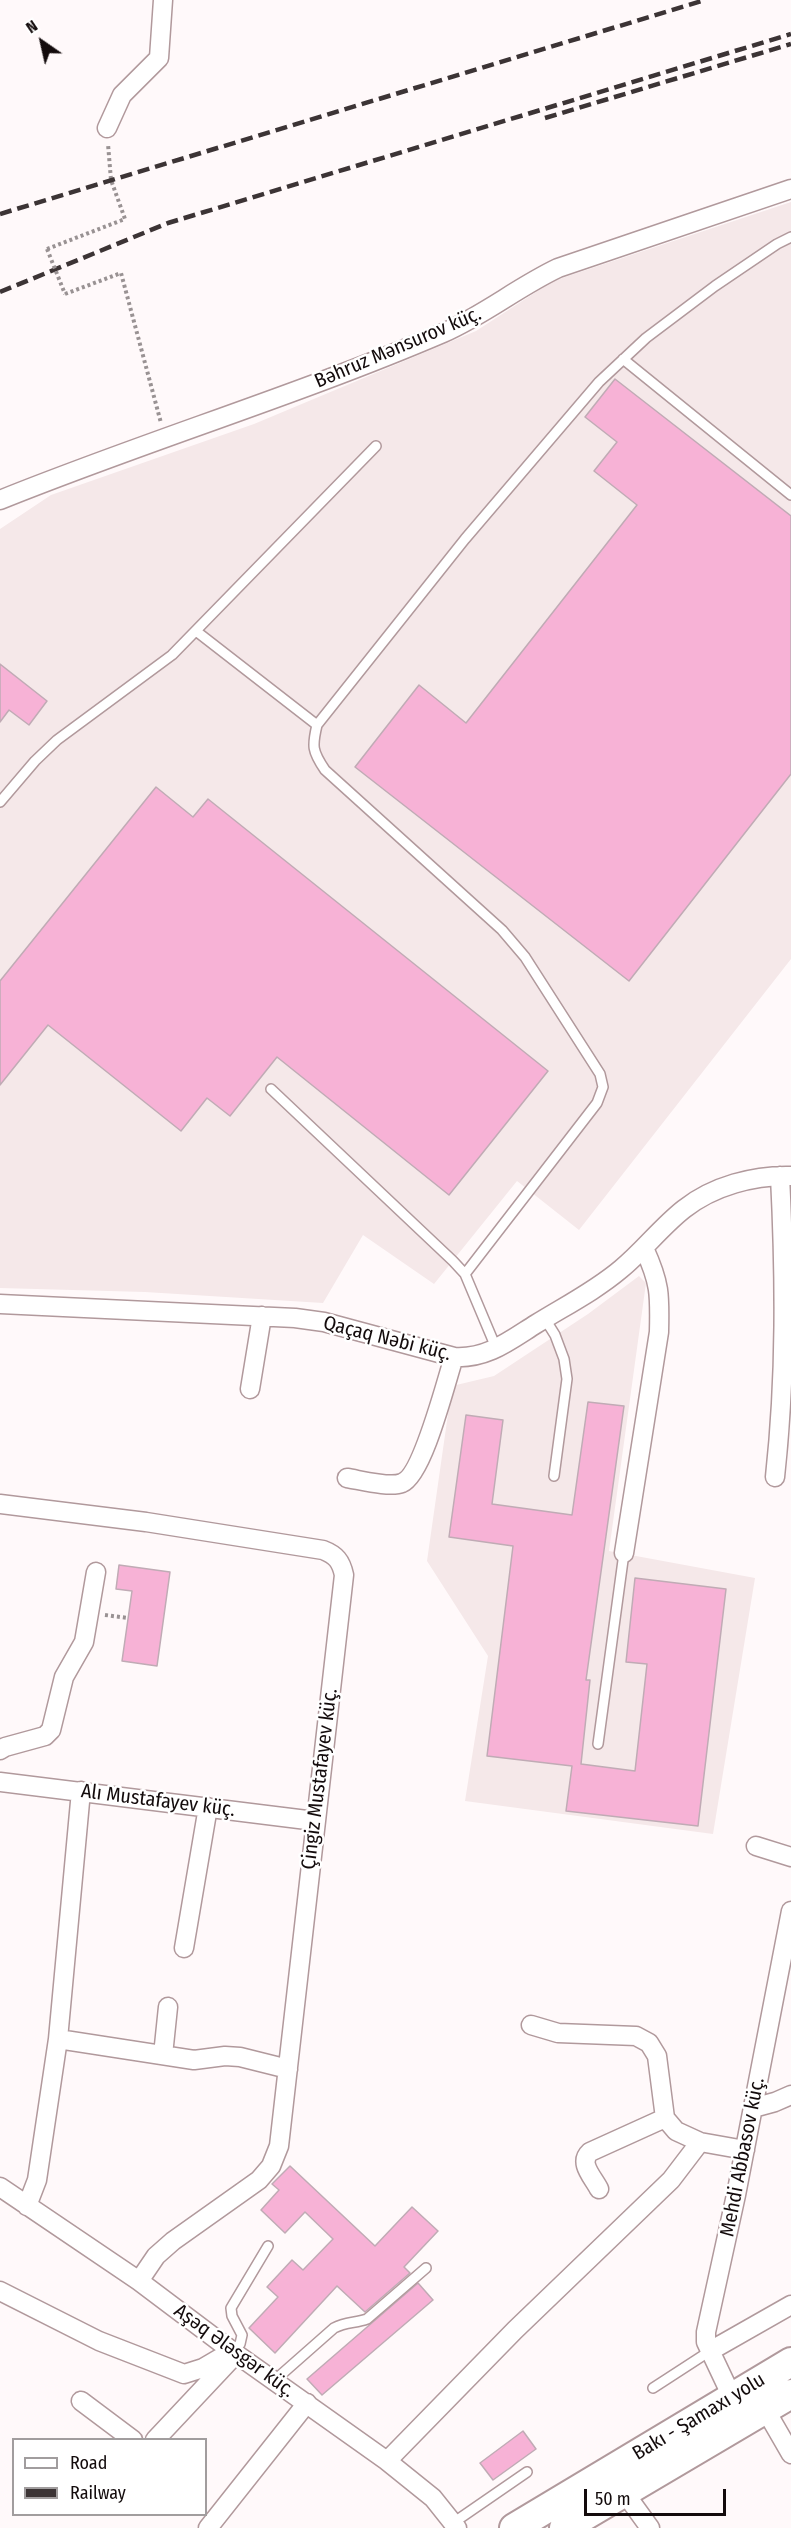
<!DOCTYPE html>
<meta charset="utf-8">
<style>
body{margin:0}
#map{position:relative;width:791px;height:2528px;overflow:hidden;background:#fff9fa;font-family:"Fira Sans Condensed",sans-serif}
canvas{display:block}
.legend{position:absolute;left:12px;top:2438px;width:195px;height:78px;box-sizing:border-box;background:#fff;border:2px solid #a19d9e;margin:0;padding:8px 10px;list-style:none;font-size:18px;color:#130b0c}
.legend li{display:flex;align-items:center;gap:12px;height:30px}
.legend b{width:30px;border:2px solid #a19d9e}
.north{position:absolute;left:12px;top:12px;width:60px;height:60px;-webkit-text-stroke:4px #fff;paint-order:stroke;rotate:326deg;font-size:16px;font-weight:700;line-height:24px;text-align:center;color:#130b0c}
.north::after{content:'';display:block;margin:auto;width:21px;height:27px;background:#130b0c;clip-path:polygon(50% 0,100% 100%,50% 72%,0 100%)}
.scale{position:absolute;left:584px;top:2489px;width:142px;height:27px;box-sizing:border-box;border:3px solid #130b0c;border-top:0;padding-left:8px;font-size:18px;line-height:21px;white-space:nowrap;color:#130b0c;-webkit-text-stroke:4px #fff;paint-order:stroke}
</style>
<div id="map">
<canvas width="791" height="2528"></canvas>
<ul class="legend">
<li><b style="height:8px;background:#fff"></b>Road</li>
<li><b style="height:8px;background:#3c3435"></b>Railway</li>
</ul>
<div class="north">N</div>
<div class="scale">50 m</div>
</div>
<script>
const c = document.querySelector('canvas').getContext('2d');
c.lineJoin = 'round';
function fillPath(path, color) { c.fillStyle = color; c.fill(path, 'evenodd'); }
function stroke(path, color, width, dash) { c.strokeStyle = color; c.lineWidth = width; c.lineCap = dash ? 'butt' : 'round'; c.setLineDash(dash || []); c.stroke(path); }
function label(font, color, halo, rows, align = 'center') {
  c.font = font + ' "Fira Sans Condensed",sans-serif'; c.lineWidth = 5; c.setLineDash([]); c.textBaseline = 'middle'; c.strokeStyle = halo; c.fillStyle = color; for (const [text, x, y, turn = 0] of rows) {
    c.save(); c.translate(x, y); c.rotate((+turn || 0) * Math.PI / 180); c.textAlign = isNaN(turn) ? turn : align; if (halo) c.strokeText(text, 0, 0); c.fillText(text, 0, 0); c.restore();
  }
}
fillPath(new Path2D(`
 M791,202V959L579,1230L517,1181L434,1284L363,1235L323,1303L145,1292L0,1288V529L51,495L254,424L476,331L553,281Z
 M639,1276L646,1283L609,1551L755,1578L713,1834L465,1801L488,1656L427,1561L452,1386L494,1376L588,1314Z`), '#f5e8e9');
const building = new Path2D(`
 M615,379L791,516V774L629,981L355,767L419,685L466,723L637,505L594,471L617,442L585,417Z
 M0,664L47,701L29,725L9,710L0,722Z
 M156,787L193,817L208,799L548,1071L449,1195L277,1057L230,1116L207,1098L181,1131L48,1025L0,1085V981Z
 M588,1402L624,1406L586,1680H590L581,1764L635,1771L647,1664L626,1662L635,1578L726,1589L698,1826L566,1811L572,1766L487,1756L513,1546L449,1537L466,1415L503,1420L492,1504L572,1515Z
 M119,1565L170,1572L157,1666L122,1661L132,1591L116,1589Z
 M290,2166L375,2246L412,2207L438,2231L404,2267L410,2273L365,2312L337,2286L275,2353L249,2328L278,2297L267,2287L292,2260L303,2270L333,2239L305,2212L285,2233L261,2210L279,2190L272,2184Z
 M418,2283L433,2300L322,2395L307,2379Z
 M523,2431L536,2449L493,2480L480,2463Z`);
fillPath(building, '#f7b2d6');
stroke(building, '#c0abb5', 1.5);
const service = new Path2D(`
 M623,359L791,495
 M196,631L317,725
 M0,802L35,761L57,740L172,655L376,446
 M271,1089L453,1261L465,1274
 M545,1319L555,1335L564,1359L567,1379L554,1476
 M497,1350L465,1274L597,1103L603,1087L600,1074L525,957L502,930L325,770C312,751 312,746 317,725L465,539L599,382L646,338L715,286L777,244L791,237
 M598,1744L624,1553
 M232,2351L240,2344L242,2335L232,2316L231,2308L268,2246
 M275,2380L334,2328C345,2322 356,2323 367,2319L426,2268
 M653,2388L710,2351
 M453,2523L527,2472`);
const minor = new Path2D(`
 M107,128L122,95L159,58L163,0
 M0,500C146,441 298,395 443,333C484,315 518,287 558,268L791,189
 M0,1304L295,1318L324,1322L454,1357C487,1359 509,1341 536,1324C565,1306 595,1291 621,1269C643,1251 661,1227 684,1209C713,1186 754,1175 791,1176
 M250,1389L262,1316
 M775,1477C786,1376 785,1277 780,1176
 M347,1478C360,1480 390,1488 402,1483C423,1475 446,1381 454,1357
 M0,1504L146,1522L323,1550C336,1555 341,1561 344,1575L279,2146L271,2166L259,2180L173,2241L156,2256L139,2281
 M624,1553L659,1332C660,1294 660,1283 644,1248
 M0,1750L5,1747L45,1736L51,1730L64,1677L84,1642L96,1572
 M0,1782L315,1821
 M756,1846L791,1857
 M184,1948L208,1807
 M531,2025L558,2033L636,2036L649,2043L657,2056L665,2118L676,2131L700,2142
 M58,2039L194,2060L225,2056L240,2057L288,2069
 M163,2055L168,2007
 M753,2108L775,2102L791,2095
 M0,2187L139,2281L232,2351L387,2461L433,2498L457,2528
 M599,2189C593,2177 578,2163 590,2152L665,2118
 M27,2206L37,2180L58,2039L81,1791
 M0,2291L99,2341L184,2374L203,2368L232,2351
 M710,2351L791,2305
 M732,2397L706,2342V2332L736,2195L791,1911
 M81,2401L133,2440
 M765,2409L791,2454
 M155,2440L233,2357
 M387,2461L515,2330L671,2180L700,2142L745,2150
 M624,2492L650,2528
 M208,2528L307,2403`);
const trunk = new Path2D(`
 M514,2528L791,2362
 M564,2528L791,2394`);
stroke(service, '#b1999c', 12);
stroke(minor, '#b1999c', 21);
stroke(trunk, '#b1999c', 32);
stroke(new Path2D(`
 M47,249L125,219L111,180L108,144
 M65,294L121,273L161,423
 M105,1615L128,1618`), '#999293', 4, [3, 3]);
stroke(service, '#fff', 9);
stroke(minor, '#fff', 18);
stroke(trunk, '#fff', 28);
stroke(new Path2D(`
 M545,118L791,44
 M0,214L705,0
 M0,292L168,223L791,34`), '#3c3435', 4.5, [12, 6]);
stroke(new Path2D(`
 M47,249L65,294`), '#999293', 4, [3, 3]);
label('20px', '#130b0c', '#fff', [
 ["Bəhruz Mənsurov küç.",398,348,-23],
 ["Qaçaq Nəbi küç.",387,1339,14],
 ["Çingiz Mustafayev küç.",320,1779,-83],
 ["Alı Mustafayev küç.",158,1801,7],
 ["Mehdi Abbasov küç.",743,2157,-79],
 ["Aşəq Ələsgər küç.",234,2351,36],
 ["Bakı - Şamaxı yolu",699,2417,-31]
]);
</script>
